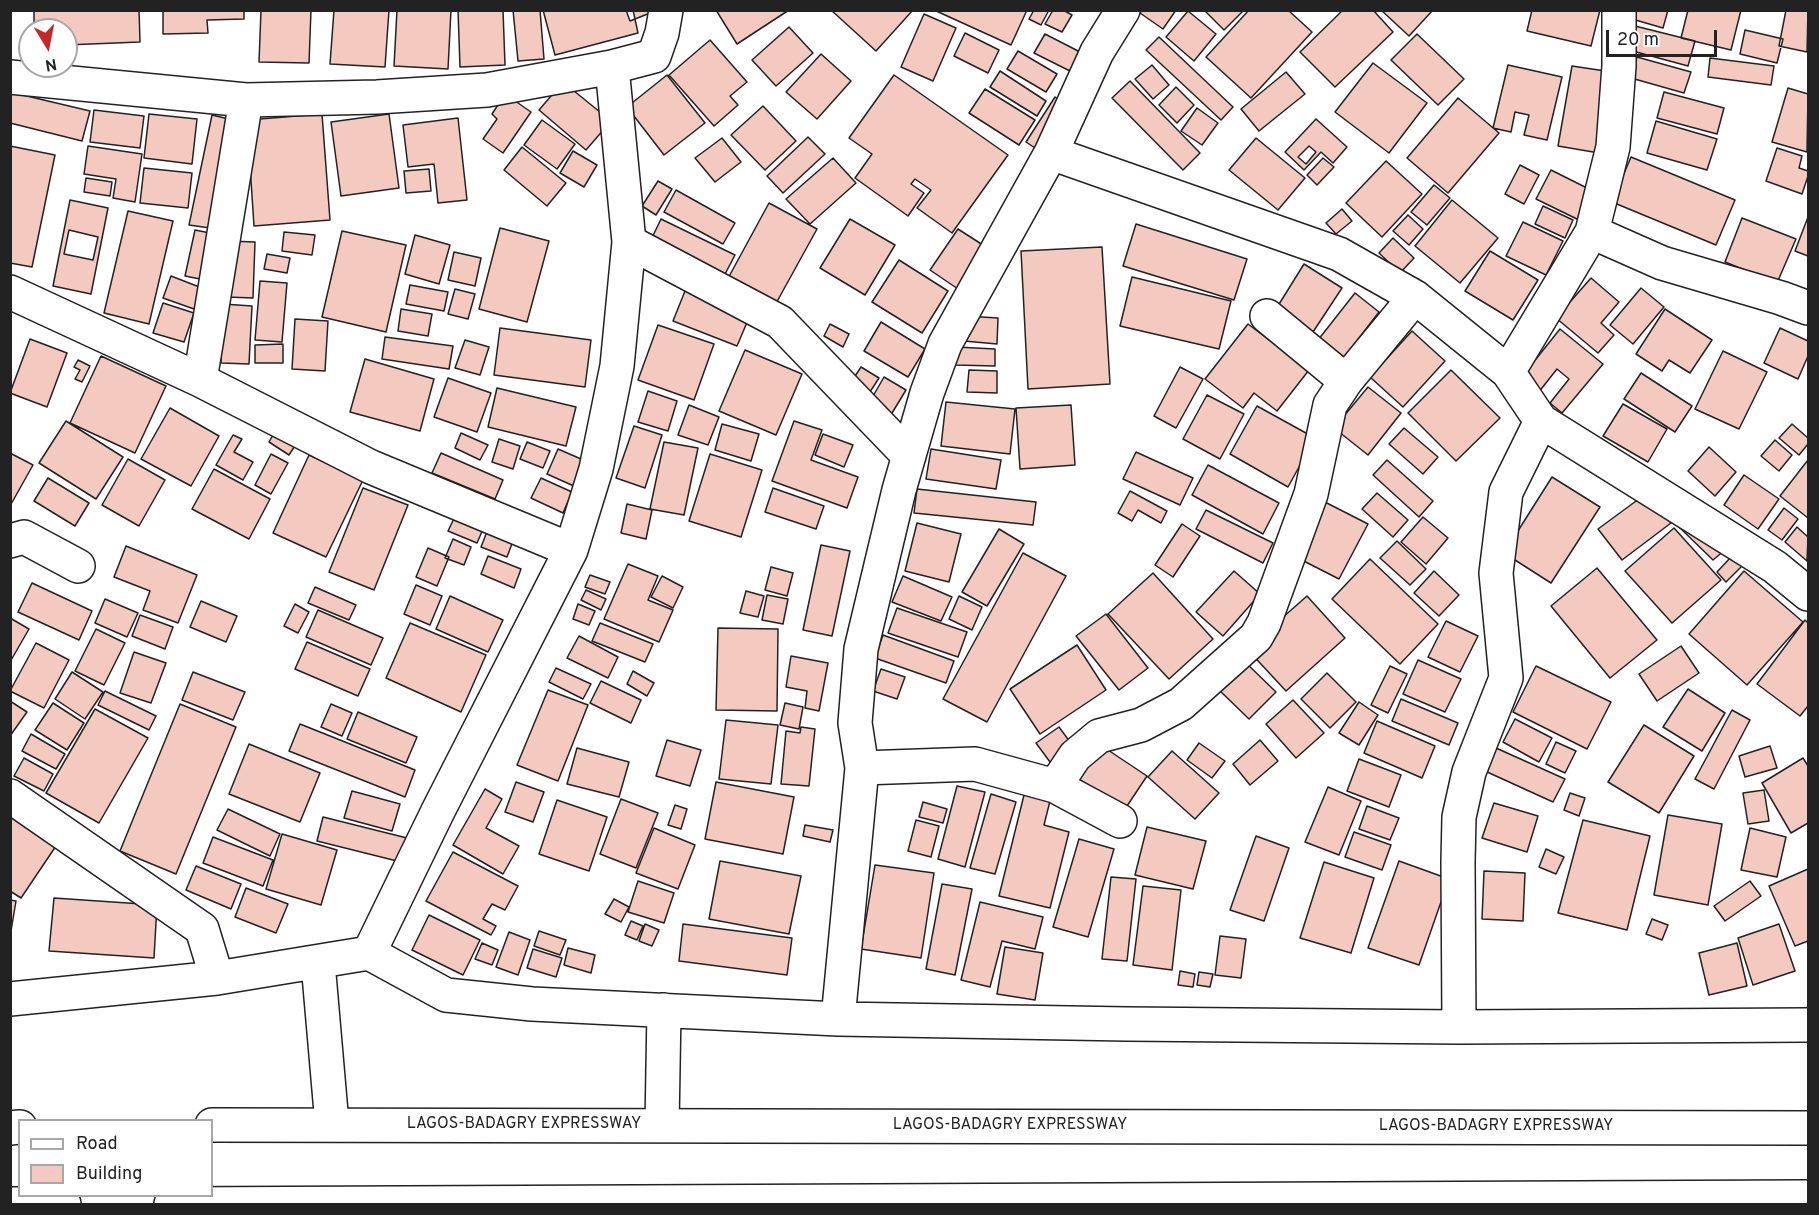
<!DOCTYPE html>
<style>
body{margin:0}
#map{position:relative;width:1819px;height:1215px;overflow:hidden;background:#fff;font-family:Overpass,sans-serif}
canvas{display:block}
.frame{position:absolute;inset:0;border:12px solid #222;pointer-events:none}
.legend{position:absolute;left:18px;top:1119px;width:195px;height:78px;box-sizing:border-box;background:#fff;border:2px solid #a7a7a7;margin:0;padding:8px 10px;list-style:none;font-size:18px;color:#222}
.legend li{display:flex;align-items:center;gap:12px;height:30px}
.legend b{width:30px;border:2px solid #a7a7a7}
.north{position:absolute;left:18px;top:18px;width:60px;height:60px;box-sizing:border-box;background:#fff;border:2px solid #a7a7a7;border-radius:50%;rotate:170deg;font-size:16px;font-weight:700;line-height:24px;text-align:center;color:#222}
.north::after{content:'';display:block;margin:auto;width:21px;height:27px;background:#c62828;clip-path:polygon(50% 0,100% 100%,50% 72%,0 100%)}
.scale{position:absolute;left:1606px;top:30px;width:111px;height:27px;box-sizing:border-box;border:3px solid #222;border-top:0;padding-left:8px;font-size:18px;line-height:21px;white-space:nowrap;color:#222;-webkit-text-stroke:4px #fff;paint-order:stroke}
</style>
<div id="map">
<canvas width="1819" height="1215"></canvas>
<div class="frame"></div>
<ul class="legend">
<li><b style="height:8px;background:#fff"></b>Road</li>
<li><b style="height:16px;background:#f3c9c0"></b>Building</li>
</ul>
<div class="north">N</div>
<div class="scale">20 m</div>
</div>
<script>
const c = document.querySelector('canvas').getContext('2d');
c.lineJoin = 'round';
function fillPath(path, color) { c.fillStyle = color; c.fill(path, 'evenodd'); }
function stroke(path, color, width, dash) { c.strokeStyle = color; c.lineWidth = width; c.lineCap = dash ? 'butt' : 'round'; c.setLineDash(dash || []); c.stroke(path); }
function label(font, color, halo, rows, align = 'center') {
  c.font = font + ' Overpass,sans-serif'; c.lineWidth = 4.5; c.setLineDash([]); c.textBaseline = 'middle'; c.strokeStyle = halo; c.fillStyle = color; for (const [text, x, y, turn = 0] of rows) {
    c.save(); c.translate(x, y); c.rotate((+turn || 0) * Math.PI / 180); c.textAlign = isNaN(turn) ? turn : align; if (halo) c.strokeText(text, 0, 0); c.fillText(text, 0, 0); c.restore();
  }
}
const building = new Path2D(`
 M34,10H139L140,42L66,45V30H34Z
 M163,10H244V19L207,20L208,33L163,34Z
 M261,10H311L309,63L259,62Z
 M334,10H389L385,67L330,64Z
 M397,10H451L448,69L394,66Z
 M458,10H503L505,65L460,67Z
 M513,10H540L544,59L518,61Z
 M543,10H633L638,33L555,55Z
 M626,10H649L650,13L630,21Z
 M716,10H789L737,44Z
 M831,10H913L876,51Z
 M934,10H1027L1011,45Z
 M1034,10H1049L1041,25L1029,19Z
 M1053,10H1063L1072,15L1062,32L1045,24Z
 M1142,10H1176L1163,29L1140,13Z
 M1204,10H1244L1224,30Z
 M1249,10H1288L1312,32L1251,98L1206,57Z
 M1343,10H1373L1393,32L1335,87L1300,52Z
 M1381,10H1433L1409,36Z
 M1532,10H1600L1591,46L1527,31Z
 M1635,10H1668L1663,28L1632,19Z
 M1688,10H1741L1731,50L1681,38Z
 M1786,10H1808L1807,52L1779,46Z
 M1188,11L1216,34L1194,61L1166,37Z
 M924,14L956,28L933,81L901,67Z
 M1635,26L1695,41L1688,66L1629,50Z
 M789,27L813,53L776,86L752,60Z
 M1745,30L1783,39L1777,63L1740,54Z
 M965,33L999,50L988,73L954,56Z
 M1045,34L1082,53L1072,72L1034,53Z
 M1417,34L1464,79L1438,105L1391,60Z
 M1159,37L1233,107L1221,120L1146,50Z
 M710,40L747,82L730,96L738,105L714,126L669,75Z
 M1018,51L1057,74L1046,92L1007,69Z
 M821,54L851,81L817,119L786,92Z
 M1637,57L1691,72L1684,93L1631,78Z
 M1710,58L1774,66L1771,85L1708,77Z
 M1373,63L1427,103L1389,153L1335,112Z
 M1152,65L1169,85L1153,99L1135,79Z
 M1508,65L1562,77L1547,140L1524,135L1529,115L1515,112L1511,132L1493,128Z
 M1572,66L1612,72L1599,153L1558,146Z
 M1000,71L1046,101L1037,116L990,87Z
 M1286,72L1305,94L1259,131L1241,109Z
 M667,75L705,123L664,155L627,107Z
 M894,75L1008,155L952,233L917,208L931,190L915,179L911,184L924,193L908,216L855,178L872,154L849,138Z
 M1130,81L1200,153L1183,170L1112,98Z
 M563,82L611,121L586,150L539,110Z
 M1176,87L1194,105L1177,123L1159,105Z
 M1788,88L1808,94L1807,152L1772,142Z
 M985,89L1035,120L1019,145L969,113Z
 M10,92L90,111L82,141L10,123Z
 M1664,92L1724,108L1717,134L1657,118Z
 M505,94L531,112L503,153L483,139L497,119L492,114Z
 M1055,97L1070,107L1041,152L1026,142Z
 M1458,98L1499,133L1448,193L1407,158Z
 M763,106L796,141L765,170L731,135Z
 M1197,108L1218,123L1202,145L1181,131Z
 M94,110L144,116L140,148L90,142Z
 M149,114L197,119L192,164L144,158Z
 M322,114L330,220L254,226L247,120Z
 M389,114L399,188L341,196L331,122Z
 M212,115L233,120L210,228L189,225Z
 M458,118L467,200L438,203L434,164L408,167L403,125Z
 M1316,119L1347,147L1333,163L1321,152L1304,170L1285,152ZM1309,146L1316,152L1306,164L1298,157Z
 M542,120L575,144L557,169L524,145Z
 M1656,121L1717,139L1707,170L1647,153Z
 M808,137L825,154L783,193L767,176Z
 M722,138L741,162L715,182L695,158Z
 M1256,138L1305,178L1278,210L1229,170Z
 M10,146L55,155L32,267L10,263Z
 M88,146L142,154L135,202L113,198L116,179L84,174Z
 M522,147L566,183L547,206L504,170Z
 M1777,148L1802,156L1799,168L1808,171V176L1802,194L1766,181Z
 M573,151L597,165L584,187L560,173Z
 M1631,157L1735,200L1716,245L1612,202Z
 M833,158L856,183L810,224L786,199Z
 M1323,158L1334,167L1317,185L1307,175Z
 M1386,161L1422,194L1382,237L1346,203Z
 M1520,165L1539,175L1524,204L1505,194Z
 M144,168L192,173L188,208L140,203Z
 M429,169L431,191L406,193L404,171Z
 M1551,170L1593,191L1579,220L1536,199Z
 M86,178L112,182L110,196L84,192Z
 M658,181L672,189L656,215L642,206Z
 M1434,185L1450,198L1427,225L1411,212Z
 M676,190L735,223L723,244L664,212Z
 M70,200L108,208L91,294L53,286ZM69,230L98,237L93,260L64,254Z
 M1452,200L1498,238L1460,283L1415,246Z
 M769,203L817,229L774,307L726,282Z
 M1543,206L1573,220L1565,238L1535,224Z
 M1342,209L1352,221L1336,234L1326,223Z
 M128,211L173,221L149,324L104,313Z
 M1408,215L1423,229L1409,245L1393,231Z
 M1808,217V256L1795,251Z
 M1742,218L1796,239L1777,283L1725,262Z
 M661,219L735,255L724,276L648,246Z
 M850,219L895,245L865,295L820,268Z
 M1523,222L1563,241L1546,275L1506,256Z
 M1136,224L1247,259L1234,300L1123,266Z
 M500,228L549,241L527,322L479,309Z
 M958,229L986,247L958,289L930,270Z
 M195,230L215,234L205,280L185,276Z
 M342,231L406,245L386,332L322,317Z
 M284,232L315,235L312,255L282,251Z
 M415,235L450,245L439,284L405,274Z
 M1393,238L1414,258L1400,273L1379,253Z
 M229,241L255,242L253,298L227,297Z
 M1102,247L1110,384L1028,389L1021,251Z
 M1490,251L1538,280L1513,320L1465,291Z
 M454,252L481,258L475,286L448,280Z
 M267,254L290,258L287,273L264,269Z
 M899,260L948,291L922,333L872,302Z
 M1304,264L1342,288L1313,332L1276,309Z
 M171,276L202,288L194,309L163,298Z
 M1132,277L1231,301L1219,349L1120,326Z
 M1591,278L1619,302L1601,323L1614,335L1598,353L1556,318Z
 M260,281L287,283L282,342L255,340Z
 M410,285L448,292L444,311L406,304Z
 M687,286L751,313L737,346L673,321Z
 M1641,288L1664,307L1633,344L1610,325Z
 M455,289L475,294L468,319L448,314Z
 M1355,293L1379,312L1343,359L1318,340Z
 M163,303L194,313L184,342L153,333Z
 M223,304L252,306L249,364L221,363Z
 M401,309L432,314L428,336L398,331Z
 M1665,309L1712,340L1690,373L1669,360L1662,371L1636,354Z
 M966,316L998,318L997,344L964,341Z
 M295,319L328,321L325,371L292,369Z
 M881,322L925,349L908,377L864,351Z
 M830,324L849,334L843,347L824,336Z
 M1248,324L1309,370L1277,411L1254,393L1243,408L1205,379Z
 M658,325L714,344L694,400L638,380Z
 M500,328L591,340L585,387L494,375Z
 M1780,328L1808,341V356L1798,379L1764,363Z
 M1560,329L1603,364L1562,413L1550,403L1569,379L1557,369L1538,393L1520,379Z
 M1412,331L1445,361L1403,407L1370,377Z
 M385,337L453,346L449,369L382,359Z
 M30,339L67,353L47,407L10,393Z
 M465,340L489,347L480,375L455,368Z
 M283,344V363H255V345Z
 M956,347L995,349V366L955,365Z
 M745,350L802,374L776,435L719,411Z
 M1723,351L1767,372L1739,429L1695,409Z
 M101,356L166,386L135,453L70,423Z
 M365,359L434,379L420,431L350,412Z
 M78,360L90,366L82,382L75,379L80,370L74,367Z
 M861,367L879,378L866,398L848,387Z
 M1180,367L1203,379L1176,428L1154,416Z
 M969,370L997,371V393L967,392Z
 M1451,370L1500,418L1456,461L1408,413Z
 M1641,373L1692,406L1675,432L1624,399Z
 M884,377L906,390L889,418L868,405Z
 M448,378L491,393L477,432L434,417Z
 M1368,387L1401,413L1368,455L1334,428Z
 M497,388L576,407L566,446L488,427Z
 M648,391L677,401L668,431L638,422Z
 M1207,395L1244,414L1220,459L1183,439Z
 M946,402L1015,409L1010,454L941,446Z
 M1623,404L1667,429L1648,462L1603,436Z
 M689,405L719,417L708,445L678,435Z
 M1071,405L1075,465L1020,469L1016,408Z
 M1257,406L1315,438L1288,487L1230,454Z
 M170,408L219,436L191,486L141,459Z
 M66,421L123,457L96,499L39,463Z
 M794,421L822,430L811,460L858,477L847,508L772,481Z
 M722,424L759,434L751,461L715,450Z
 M1792,424L1808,438V444L1799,455L1779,438Z
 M634,426L662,435L645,488L616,478Z
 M277,428L298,441L289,455L269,442Z
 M1404,428L1438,457L1423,474L1389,444Z
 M461,433L488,445L480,460L455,448Z
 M823,434L853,445L844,467L815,455Z
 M233,435L242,439L234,452L253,462L243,480L216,465Z
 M499,439L520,446L513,469L492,462Z
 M1775,440L1792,455L1779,471L1761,456Z
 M527,442L550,451L543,468L520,459Z
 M664,442L698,448L684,515L650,509Z
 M1709,447L1736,472L1715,496L1688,471Z
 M558,449L588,462L576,487L547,474Z
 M931,449L1001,460L996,489L926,479Z
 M1136,452L1193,478L1180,505L1123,479Z
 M10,453L33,465L10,506Z
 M441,453L503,480L495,499L432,473Z
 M271,454L288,463L271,494L255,485Z
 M710,454L762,470L741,537L689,521Z
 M309,455L363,480L326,557L273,533Z
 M128,459L165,480L139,526L102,505Z
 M1387,460L1433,501L1419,517L1373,475Z
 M1808,460V518L1780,496Z
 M1208,465L1279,503L1263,534L1192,495Z
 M214,469L270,499L249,539L192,509Z
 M1744,475L1779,499L1758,529L1724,505Z
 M1552,477L1600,507L1551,583L1504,553Z
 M48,478L89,503L75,526L34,501Z
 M541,478L572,492L563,513L531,498Z
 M363,488L408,505L374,590L329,572Z
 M773,488L824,506L816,529L765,512Z
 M917,489L1036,502L1033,525L914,513Z
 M1130,491L1167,511L1161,523L1138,510L1132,521L1118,513Z
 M1377,493L1408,520L1393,537L1362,509Z
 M1647,493L1671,523L1622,560L1598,529Z
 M1319,499L1368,524L1339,579L1290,554Z
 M627,504L652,510L646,539L621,533Z
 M459,508L487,520L477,543L448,531Z
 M1784,508L1798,519L1782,540L1768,530Z
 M1206,510L1273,543L1263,563L1196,529Z
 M1423,517L1448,538L1426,564L1401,542Z
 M917,523L961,534L949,582L905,571Z
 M490,524L516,533L507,557L481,547Z
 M1182,524L1200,536L1173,577L1155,565Z
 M1677,525L1725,550L1713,560Z
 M1797,527L1808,537L1807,561L1785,542Z
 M1674,528L1721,580L1672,623L1625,571Z
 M999,529L1024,544L987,606L962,592Z
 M453,539L471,547L464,565L445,558Z
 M1397,541L1426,569L1410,585L1380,558Z
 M821,545L850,551L832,636L803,630Z
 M126,546L197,575L178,623L143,610L150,591L114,577Z
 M428,548L449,557L437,586L416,577Z
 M1023,553L1066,576L987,722L943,699Z
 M488,556L521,569L514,588L481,574Z
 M1731,557L1742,566L1726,582L1717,572Z
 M1370,559L1438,624L1400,664L1332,599Z
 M628,564L658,576L648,600L673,610L659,642L604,619Z
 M771,567L793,573L787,596L765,590Z
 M1597,568L1657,640L1610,678L1551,606Z
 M1234,571L1260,594L1223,636L1196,612Z
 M1434,571L1459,595L1439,616L1414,593Z
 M1744,571L1803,622L1747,685L1689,634Z
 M1153,573L1213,639L1169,679L1108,614Z
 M590,575L610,582L605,594L585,587Z
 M662,576L683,587L673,608L651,597Z
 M903,576L952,597L941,621L892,602Z
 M32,583L92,611L79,640L18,612Z
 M416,585L442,596L430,625L404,614Z
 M315,587L356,605L349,620L308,603Z
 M586,590L606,599L601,610L581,600Z
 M746,591L764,596L758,617L740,613Z
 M767,595L788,599L783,624L762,620Z
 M450,596L503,620L488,652L436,629Z
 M959,596L982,607L972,630L949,619Z
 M1307,596L1345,638L1286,691L1247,649Z
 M105,599L138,613L127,637L95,623Z
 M201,601L237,616L226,642L190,627Z
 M295,604L309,612L298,633L284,626Z
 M578,604L595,611L589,625L573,619Z
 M897,608L967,632L958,657L888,633Z
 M318,610L383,638L371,665L306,637Z
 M1106,614L1148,668L1119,690L1076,636Z
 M140,615L173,627L165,649L132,636Z
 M10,618L29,629L10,662Z
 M1805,620L1808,623V706L1800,716L1757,684Z
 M1446,621L1478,636L1460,672L1428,657Z
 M410,623L486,655L461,712L386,678Z
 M600,623L653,644L645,662L592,641Z
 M718,628L778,629L777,711L716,710Z
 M96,629L125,643L104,685L75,671Z
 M883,635L954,661L946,683L875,658Z
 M579,636L618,657L608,678L567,658Z
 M307,642L370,669L358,696L295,669Z
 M36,643L69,660L44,708L10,691Z
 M1077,645L1106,690L1040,734L1010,689Z
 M1681,646L1699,673L1657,701L1639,674Z
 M134,652L166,663L151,703L120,693Z
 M791,656L828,663L819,711L805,708L807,691L786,687Z
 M1418,660L1461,679L1445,712L1403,694Z
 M1244,661L1276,692L1249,719L1217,688Z
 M1390,666L1407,674L1388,713L1371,705Z
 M1536,666L1611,702L1587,749L1513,712Z
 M556,668L591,684L583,699L549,682Z
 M881,669L905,677L897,699L873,691Z
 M633,671L654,683L647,696L627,684Z
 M72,672L103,692L85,719L55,699Z
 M193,672L245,692L233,720L182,700Z
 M1327,673L1356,702L1330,728L1301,699Z
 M601,681L641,700L631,723L590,703Z
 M1688,689L1725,713L1702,751L1663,727Z
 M548,690L588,705L558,781L517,765Z
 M105,691L156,716L149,730L98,705Z
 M1401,699L1458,723L1449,745L1392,721Z
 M1293,700L1324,733L1296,758L1266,724Z
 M10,701L27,712L10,736Z
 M1359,702L1378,715L1359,745L1339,733Z
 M53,703L84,723L67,750L35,730Z
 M785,703L803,707L799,729L780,725Z
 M180,704L236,727L176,874L120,851Z
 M331,704L352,713L342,736L321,727Z
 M95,709L148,738L99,823L46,793Z
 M1732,710L1750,720L1714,789L1695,779Z
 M358,712L417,737L406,763L347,739Z
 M1515,719L1552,738L1539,762L1503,742Z
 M726,720L778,725L771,784L719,779Z
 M1377,721L1435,746L1422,778L1364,753Z
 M300,724L415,770L405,797L289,751Z
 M1644,725L1694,756L1659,813L1608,782Z
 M801,727L815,729L809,786L781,784L786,731L800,733Z
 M1059,727L1073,746L1050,762L1036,743Z
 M31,734L65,754L56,769L22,751Z
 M667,740L701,750L690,786L656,776Z
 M1260,740L1278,761L1250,785L1233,764Z
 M1096,742L1147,776L1125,809L1074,776Z
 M1556,742L1576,751L1565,773L1546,764Z
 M1199,743L1225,761L1212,778L1187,760Z
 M249,744L320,773L300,822L229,794Z
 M1770,746L1777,768L1745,777L1739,756Z
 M577,748L629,762L619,797L567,784Z
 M1496,748L1565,779L1553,802L1485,771Z
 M1172,751L1219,793L1195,819L1148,777Z
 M24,758L53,774L44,791L14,776Z
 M1803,758L1808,766V823L1791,833L1762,783Z
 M1359,759L1401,775L1389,807L1347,791Z
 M516,782L544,792L533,822L505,812Z
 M716,782L794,797L783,854L705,839Z
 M957,786L985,792L965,867L938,859Z
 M1328,787L1361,801L1339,855L1305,842Z
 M485,789L502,799L486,828L519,846L503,874L453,845Z
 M1764,790L1769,821L1748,824L1743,793Z
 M352,791L400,804L392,831L344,818Z
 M1025,791L1051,797L1044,825L1069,832L1050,908L999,896Z
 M1570,793L1585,798L1579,816L1564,810Z
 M991,794L1016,802L995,874L970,868Z
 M621,799L658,813L636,868L600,854Z
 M557,800L607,817L589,871L539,854Z
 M923,802L947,809L943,823L919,817Z
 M1494,803L1538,816L1527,852L1482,838Z
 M675,805L687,809L681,829L668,825Z
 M1367,806L1399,818L1390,840L1359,829Z
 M10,808L60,840L21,898L10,891Z
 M228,809L280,834L270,856L217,830Z
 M1668,815L1722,824L1708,905L1654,895Z
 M323,817L407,838L401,862L317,841Z
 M916,820L939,826L931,857L908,851Z
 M1583,820L1650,836L1627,930L1558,913Z
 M805,825L833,830L830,842L803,836Z
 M1147,827L1206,841L1193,889L1135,875Z
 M654,828L695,845L678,889L636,873Z
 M1750,828L1786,837L1777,877L1741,870Z
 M1354,832L1391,845L1382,870L1345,857Z
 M282,834L337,850L321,905L266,889Z
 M1256,836L1289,848L1264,921L1230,910Z
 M213,837L273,860L263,886L203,863Z
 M1079,839L1114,849L1088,937L1053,927Z
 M1546,849L1564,857L1556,874L1539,867Z
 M453,852L518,886L505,910L492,904L483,919L496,926L491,935L426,901Z
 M720,861L801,876L789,934L709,919Z
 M1399,861L1449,879L1419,965L1368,948Z
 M1324,862L1374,878L1351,953L1300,938Z
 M875,865L934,873L921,958L861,949Z
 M196,866L241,884L231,909L186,890Z
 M1808,869V941L1795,946L1769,886Z
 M1484,871L1525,873L1523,921L1482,919Z
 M1111,877L1136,879L1127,961L1102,959Z
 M638,881L674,893L664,923L628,912Z
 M1750,881L1761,896L1725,921L1714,906Z
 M942,884L972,889L955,975L926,969Z
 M1143,886L1181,890L1172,970L1133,965Z
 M246,888L288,904L276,933L235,917Z
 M54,898L157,905L154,958L49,951Z
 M614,899L629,907L621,922L605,914Z
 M10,900L16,901L10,937Z
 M980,902L1043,917L1035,949L1002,941L990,987L961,980Z
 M429,915L480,940L463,975L412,950Z
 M1652,919L1668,925L1662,940L1646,934Z
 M631,921L643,926L637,940L625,935Z
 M645,924L659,930L652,946L639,941Z
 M683,924L792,938L787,975L679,961Z
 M1779,924L1795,971L1753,985L1738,938Z
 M539,931L566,940L560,955L534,946Z
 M509,932L530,940L518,975L496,967Z
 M1220,936L1246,939L1241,978L1215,975Z
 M482,943L498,950L492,965L475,959Z
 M1737,943L1747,986L1709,995L1699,953Z
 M1005,947L1043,953L1035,1000L997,994Z
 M568,948L595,955L591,973L564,965Z
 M533,949L562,958L556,977L527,968Z
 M1180,971L1195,974L1193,987L1178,985Z
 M1199,972L1213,974L1210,987L1197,985Z`);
fillPath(building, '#f3c9c0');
stroke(building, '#222', 1.5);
const street = new Path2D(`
 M10,77L246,100L377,97L487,90L612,67L654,56L662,33L666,10
 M1051,153L1339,254L1415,297L1508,372L1541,421L1775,567L1808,594
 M1592,232L1662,263L1781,298L1808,308
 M629,242L780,322L909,456
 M10,292L200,380L371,467L571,550
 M1267,316L1346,381
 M1508,372L1592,232L1613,147L1619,66V10
 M200,380L246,100
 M10,541L24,537L78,566
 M862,768L975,764L1055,786L1120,821
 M1055,786L1075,756L1099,736L1141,725L1181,704L1256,637L1264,623L1311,494L1330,405L1346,381L1415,297
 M10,796L202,929L217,978
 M369,953L438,811L571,550L596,469L617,366L629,242L612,67
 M318,963L332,1124
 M10,999L217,978L369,953L446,995L532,1004L838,1019L1127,1024L1459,1027L1808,1025
 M838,1019L862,768L855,723L861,649L899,490L927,393L945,344L1051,153L1097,52L1123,10
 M1459,1027L1458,862L1459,817L1469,772L1506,678L1496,573L1506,492L1541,421
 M662,1125L664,1010`);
const highway = new Path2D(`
 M212,1125L1808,1128
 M10,1128L20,1127
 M10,1204H64
 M171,1204L1808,1197`);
stroke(street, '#222', 36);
stroke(highway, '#222', 36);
stroke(street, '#fff', 33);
stroke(highway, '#fff', 33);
label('16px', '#222', '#fff', [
 ["LAGOS-BADAGRY EXPRESSWAY",524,1125],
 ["LAGOS-BADAGRY EXPRESSWAY",1010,1126],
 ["LAGOS-BADAGRY EXPRESSWAY",1496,1127]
]);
</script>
